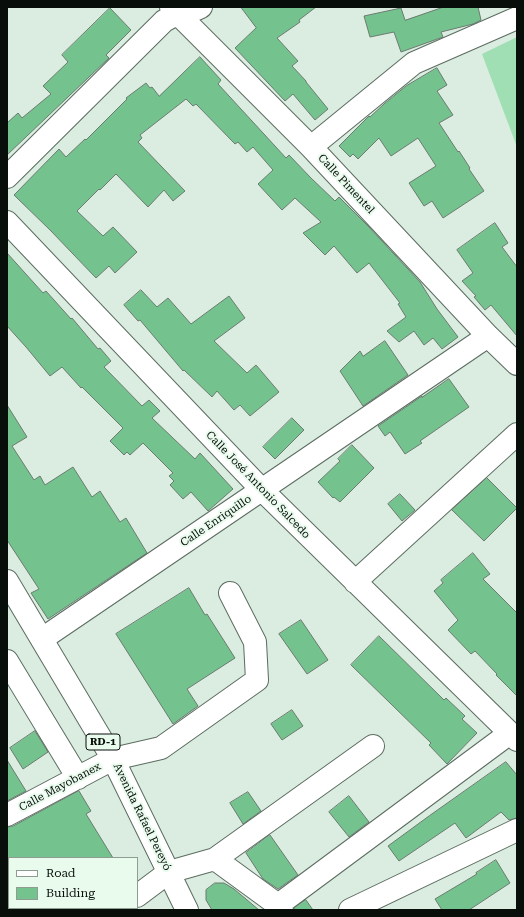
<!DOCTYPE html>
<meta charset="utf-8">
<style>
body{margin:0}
#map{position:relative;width:524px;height:917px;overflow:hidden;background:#daede0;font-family:"Roboto Serif",serif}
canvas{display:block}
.frame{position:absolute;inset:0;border:8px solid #080e0a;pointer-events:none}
.legend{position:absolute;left:8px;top:857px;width:130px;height:52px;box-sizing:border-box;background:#e8fbed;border:1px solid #8e9c92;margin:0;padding:5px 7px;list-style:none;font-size:12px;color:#080e0a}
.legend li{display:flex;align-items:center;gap:8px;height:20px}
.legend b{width:20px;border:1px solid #8e9c92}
</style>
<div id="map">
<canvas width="524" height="917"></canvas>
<div class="frame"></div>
<ul class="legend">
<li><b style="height:5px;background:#fff"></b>Road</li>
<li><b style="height:11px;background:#74c38f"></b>Building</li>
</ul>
</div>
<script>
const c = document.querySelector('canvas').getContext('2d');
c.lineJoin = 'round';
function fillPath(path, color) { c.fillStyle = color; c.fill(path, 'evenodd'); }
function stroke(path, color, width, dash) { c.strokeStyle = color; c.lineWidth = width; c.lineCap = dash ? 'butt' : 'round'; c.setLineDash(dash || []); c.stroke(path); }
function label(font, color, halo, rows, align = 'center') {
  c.font = font + ' "Roboto Serif",serif'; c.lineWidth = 4; c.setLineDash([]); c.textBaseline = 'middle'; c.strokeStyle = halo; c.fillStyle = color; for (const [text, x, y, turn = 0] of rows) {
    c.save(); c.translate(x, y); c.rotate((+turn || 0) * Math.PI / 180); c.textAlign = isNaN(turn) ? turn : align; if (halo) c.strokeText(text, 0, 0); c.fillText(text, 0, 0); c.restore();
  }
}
fillPath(new Path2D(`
 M517,37V147L482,54Z`), '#a0dfb4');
const building = new Path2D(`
 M241,7H316L299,20L300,22L277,38L298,61L292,66L306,81V82L328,109L315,120L293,94L285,101L235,48L256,28Z
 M444,7H478L481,20L473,24L441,32L443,37L401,52L394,32L370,37L364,16L401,8L405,20Z
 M110,8L131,30L106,55L109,58L7,155V123L18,113L22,118L51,94L43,86L68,62L62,55Z
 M200,57L221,80L218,84L286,158L289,155L311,178L335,201L339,197L368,226L420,282L437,309L458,337L442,349L433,338L424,345L414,331L399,342L387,331L406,317L398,304L400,303L369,263L357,273L334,246L325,255L303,233L321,222L295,198L282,210L258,184L273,170L253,147L247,152L238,142L235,144L196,104L193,106L186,99L140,135L142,138L138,142L185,191L173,201L164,190L148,207L116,174L100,190L99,189L77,211L103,236L113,227L137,252L115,273L109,266L96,278L51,231L14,195L59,149L66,157L85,139L86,140L127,99L126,98L146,83L150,88L152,87L159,96Z
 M437,68L447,85L437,91L453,115L439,123L458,152L459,151L470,168L469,169L484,191L443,218L432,201L424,206L409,183L436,166L418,138L391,156L379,138L358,159L353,154L350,157L339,146L369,116L370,117L384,104L406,86Z
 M495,223L508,243L502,247L517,267V336L491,305L485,310L474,297L476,296L462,281L473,273L457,250Z
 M7,253L43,293L46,291L71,319L72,318L98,349L100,348L111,361L104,367L142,406L149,400L160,411L152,418L195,459L200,453L233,489L208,511L191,492L183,499L170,485L174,481L169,476L173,473L143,443L130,455L127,452L124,455L110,441L123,428L82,387L81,388L62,367L50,376L26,347L7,326Z
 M141,290L157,307L168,298L191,324L229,296L245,318L214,341L247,373L256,365L279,392L250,416L240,405L234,410L217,391L212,397L184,370L183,371L140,320L138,321L124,305Z
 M385,341L408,375L363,406L340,371L360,351L363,356Z
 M449,379L469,407L420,441L422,443L405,454L390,432L385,436L378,426L422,396V397Z
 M7,405L27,437L12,446L34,480L40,476L45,485L73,467L92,497L100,491L120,522L126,518L147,553L48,619L31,593L39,589L7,540Z
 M292,418L304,430L275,459L263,447Z
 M352,445L374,468L340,502L334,497L333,498L318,482L340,461L338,459Z
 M487,478L517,508L484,541L452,510Z
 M400,494L415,510L402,521L388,504Z
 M473,553L490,574L483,579L517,613V696L496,675L497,674L475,651L471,654L448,630L458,620L434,591L443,583L441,580Z
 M189,588L205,615L207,614L235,658L187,689L198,706L173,724L116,634Z
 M301,620L328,660L307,674L279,634Z
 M379,636L444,700L446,698L465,716L462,719L477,733L447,764L429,745L431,743L351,665Z
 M292,710L303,726L282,740L271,724Z
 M35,731L48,752L23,769L10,748Z
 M7,760L26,791L7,801Z
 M506,762L517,775V818L509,820L501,812L466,838L455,823L399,861L388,846L429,816Z
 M79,791L91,811L86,814L113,858H7V827L13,826Z
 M248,792L261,811L243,824L230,803Z
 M349,796L369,822L349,837L329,812Z
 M270,835L298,875L278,889L263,879L246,853Z
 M496,860L510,883L469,910H442L435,899L477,874L476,873Z
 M215,883H224L234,889L259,910H212L206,900V890Z
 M306,900L313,910H294V908Z`);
fillPath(building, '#74c38f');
stroke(building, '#6b7b6f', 1);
const minor = new Path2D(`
 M171,7L311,147L488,336L517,364
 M311,147L414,63L517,18
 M7,177L164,21L171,17L190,12L201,7
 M7,222L262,490L517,740
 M355,582L517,434
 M42,639L488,336
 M7,661L78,778
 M7,815L113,759L161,748L257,680L255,642L230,593
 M215,859L373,746
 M137,896L169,872L215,859L278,905L282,910
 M278,905L510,733
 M118,910L120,908
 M350,910L517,830`);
const major = new Path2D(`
 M7,581L113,759L187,910`);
stroke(minor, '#5c6c61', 24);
stroke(major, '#5c6c61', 24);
stroke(minor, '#fff', 22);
stroke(major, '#fff', 22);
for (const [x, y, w] of [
 [103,742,34]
]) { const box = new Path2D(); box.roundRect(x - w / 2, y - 8, w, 16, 3); c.fillStyle = '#e8fbed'; c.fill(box); stroke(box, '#080e0a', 1); }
label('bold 10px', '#080e0a', null, [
 ["RD-1",103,742]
]);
label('11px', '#080e0a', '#e8fbed', [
 ["Calle Pimentel",346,184,47],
 ["Calle José Antonio Salcedo",258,485,46],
 ["Calle Enriquillo",216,521,-34],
 ["Calle Mayobanex",60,787,-28],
 ["Avenida Rafael Pereyó",142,817,64]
]);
</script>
